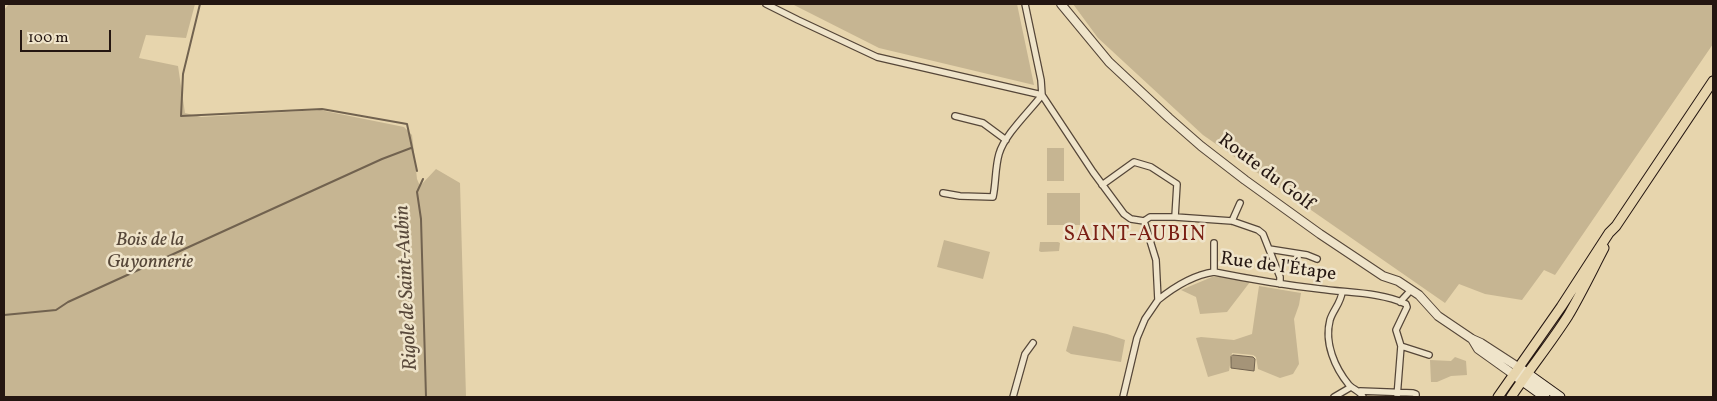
<!DOCTYPE html>
<meta charset="utf-8">
<style>
body{margin:0}
#map{position:relative;width:1717px;height:401px;overflow:hidden;background:#e7d5ad;font-family:Vollkorn,serif}
canvas{display:block}
.frame{position:absolute;inset:0;border:5px solid #241611;pointer-events:none}
.scale{position:absolute;left:20px;top:30px;width:91px;height:22px;box-sizing:border-box;border:2px solid #241611;border-top:0;padding-left:6px;font-size:15px;line-height:18px;white-space:nowrap;color:#241611;-webkit-text-stroke:4px #efe4ca;paint-order:stroke}
</style>
<div id="map">
<canvas width="1717" height="401"></canvas>
<div class="frame"></div>
<div class="scale">100 m</div>
</div>
<script>
const c = document.querySelector('canvas').getContext('2d');
c.lineJoin = 'round';
function fillPath(path, color) { c.fillStyle = color; c.fill(path, 'evenodd'); }
function stroke(path, color, width, dash) { c.strokeStyle = color; c.lineWidth = width; c.lineCap = dash ? 'butt' : 'round'; c.setLineDash(dash || []); c.stroke(path); }
function label(font, color, halo, rows, align = 'center') {
  c.font = font + ' Vollkorn,serif'; c.lineWidth = 5; c.setLineDash([]); c.textBaseline = 'middle'; c.strokeStyle = halo; c.fillStyle = color; for (const [text, x, y, turn = 0] of rows) {
    c.save(); c.translate(x, y); c.rotate((+turn || 0) * Math.PI / 180); c.textAlign = isNaN(turn) ? turn : align; if (halo) c.strokeText(text, 0, 0); c.fillText(text, 0, 0); c.restore();
  }
}
fillPath(new Path2D(`
 M9,4H195L186,38L146,35L139,58L178,66L185,113L201,117L320,110L404,127L412,135L417,179L420,186L436,169L460,183L466,397H4V10Z
 M792,4H1017L1034,85L879,48Z
 M1073,4H1713V44L1555,275L1544,270L1522,300L1485,294L1459,284L1445,303L1203,135L1098,38Z
 M1047,148H1064V181H1047Z
 M1047,193H1080V225H1047Z
 M944,240L990,252L983,279L937,267Z
 M1040,242H1058L1060,243L1059,251L1041,252L1039,251Z
 M1212,277H1221L1250,282L1227,312L1200,314L1196,297L1181,290Z
 M1259,286L1301,293L1299,305L1294,319L1299,364L1293,374L1280,378L1258,369L1256,357L1253,355L1232,353L1229,371L1208,377L1196,338L1201,337L1234,340L1252,334Z
 M1073,326L1107,334L1125,340L1121,362L1071,354L1066,351Z
 M1455,357L1466,361L1467,375L1451,376L1437,382H1431L1430,360L1451,361Z`), '#c6b592');
const water = new Path2D(`
 M1233,355L1253,357L1255,359L1254,371L1231,368V357Z`);
fillPath(water, '#a59478');
stroke(water, '#71624f', 1);
stroke(new Path2D(`
 M200,4L183,74L181,116L322,109L407,124L417,171
 M423,179L417,192L421,219L426,397
 M4,315L56,310L68,302L382,159L411,148`), '#71624f', 2);
const minor = new Path2D(`
 M766,4L798,20L877,57L1042,95
 M1025,4L1041,80L1042,95L1093,172L1124,214L1131,219L1144,221L1156,260L1158,300L1145,319L1137,338L1123,397
 M955,116L983,123L1006,140
 M1102,185L1134,162L1151,167L1177,184L1175,217
 M943,193L960,196L993,197C996,183 995,168 999,154C1005,134 1029,112 1042,95
 M1144,221L1150,217H1175L1232,221L1258,230L1263,234L1280,277V284
 M1232,221L1240,203
 M1269,249L1307,255L1317,259
 M1214,272V243
 M1342,292C1341,303 1333,310 1330,320C1324,343 1335,368 1349,385C1354,390 1360,391 1363,397
 M1158,300C1174,287 1193,275 1214,272C1249,279 1284,285 1320,289C1348,293 1380,292 1406,304L1407,307L1396,330L1401,346L1397,397
 M1400,302L1411,290
 M1401,346L1429,355
 M1360,391L1413,393L1416,394V397
 M1013,397L1025,354L1033,343
 M1334,397L1351,387`);
const tertiary = new Path2D(`
 M1061,4L1109,62L1169,118L1201,146L1245,180L1320,234L1383,276L1398,281L1419,295L1438,316L1472,339L1481,343L1518,367
 M1472,339L1478,349L1513,374`);
const secondary = new Path2D(`
 M1518,367L1560,397
 M1513,374L1545,397`);
const primary = new Path2D(`
 M1498,397L1561,307L1609,233L1616,226L1713,81
 M1511,397C1529,370 1550,344 1568,316C1581,294 1592,271 1604,248`);
stroke(minor, '#554638', 8);
stroke(tertiary, '#554638', 10);
stroke(secondary, '#241611', 11);
stroke(primary, '#241611', 11);
stroke(minor, '#efe4ca', 5.5);
stroke(tertiary, '#efe4ca', 8);
stroke(secondary, '#efe4ca', 9);
stroke(primary, '#e7d5ad', 9);
label('19px', '#241611', '#efe4ca', [
 ["Route du Golf",1265,173,37],
 ["Rue de l'Étape",1278,268,8]
]);
label('italic 19px', '#554638', '#efe4ca', [
 ["Bois de la",150,242],
 ["Guyonnerie",150,264]
]);
label('italic 20px', '#58483a', '#efe4ca', [
 ["Rigole de Saint-Aubin",408,288,-93]
]);
c.letterSpacing = '1px';
label('21px', '#7a1f14', '#efe4ca', [
 ["SAINT-AUBIN",1135,236]
]);
c.letterSpacing = '0px';
</script>
